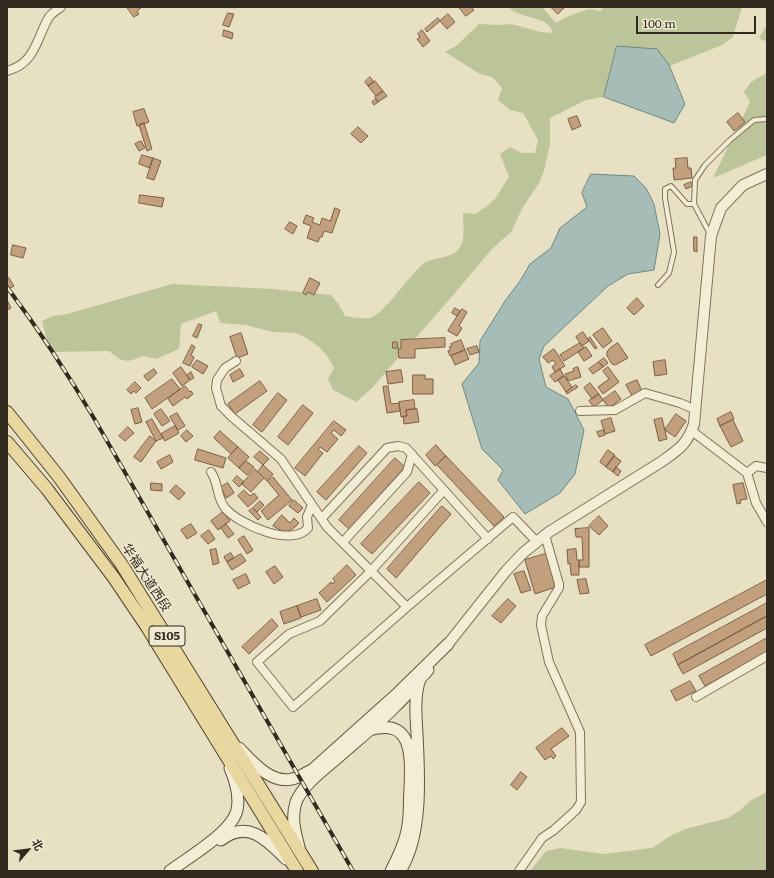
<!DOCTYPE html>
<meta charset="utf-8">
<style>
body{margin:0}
#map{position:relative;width:774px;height:878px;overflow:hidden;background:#e8e0c3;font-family:Literata,"Noto Sans SC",serif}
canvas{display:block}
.frame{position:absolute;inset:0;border:8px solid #322a1e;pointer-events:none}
.north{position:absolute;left:8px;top:830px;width:40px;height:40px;-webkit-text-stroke:3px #f1ead2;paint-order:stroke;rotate:62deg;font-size:11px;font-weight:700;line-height:16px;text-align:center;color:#322a1e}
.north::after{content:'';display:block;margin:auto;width:14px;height:18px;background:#322a1e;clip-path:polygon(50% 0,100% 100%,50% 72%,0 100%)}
.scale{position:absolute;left:636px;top:16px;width:120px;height:18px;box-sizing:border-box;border:2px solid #322a1e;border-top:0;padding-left:5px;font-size:12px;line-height:14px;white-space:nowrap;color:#322a1e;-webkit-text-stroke:3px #f1ead2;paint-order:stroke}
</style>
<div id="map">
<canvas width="774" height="878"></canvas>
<div class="frame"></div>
<div class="north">北</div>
<div class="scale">100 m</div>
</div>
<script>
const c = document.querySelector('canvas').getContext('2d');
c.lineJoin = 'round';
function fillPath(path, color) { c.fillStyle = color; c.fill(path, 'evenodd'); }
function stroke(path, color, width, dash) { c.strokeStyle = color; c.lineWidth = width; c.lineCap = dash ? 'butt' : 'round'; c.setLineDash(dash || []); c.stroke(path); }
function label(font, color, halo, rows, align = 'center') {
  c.font = font + ' Literata,"Noto Sans SC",serif'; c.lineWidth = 3; c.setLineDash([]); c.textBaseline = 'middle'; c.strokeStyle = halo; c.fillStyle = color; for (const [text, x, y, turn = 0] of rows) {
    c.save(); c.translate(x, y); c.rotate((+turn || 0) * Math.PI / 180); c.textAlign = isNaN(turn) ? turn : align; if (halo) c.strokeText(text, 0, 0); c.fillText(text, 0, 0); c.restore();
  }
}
fillPath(new Path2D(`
 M510,7H542L556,23L567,17L589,9L601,11L604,7H742L733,37L722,45L667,67L617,46L604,97L586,100L550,118V144L544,171L539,183L523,207L511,232L491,250L455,293L371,389L356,402L333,390L328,379L334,368L328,357L319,347L308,339L296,333L272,332L246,325L220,323L216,311L181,324L179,349L156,359L143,356C127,363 123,363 109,351L50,352L42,321L53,316L67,314L172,284L273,289L331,295L339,305L345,316C352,317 362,319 369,318C383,316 410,274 423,264C432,257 451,259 459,249C466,240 463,224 463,213L475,214L486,207L495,199L509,177L500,154L510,147L522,153H535L538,140L523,113L510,110L498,100L502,88L492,77L480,74L445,52L456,46L479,24L499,25L511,24L541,32L553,33C550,20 534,19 523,15C519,14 515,12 511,10Z
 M767,24V42L759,38Z
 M767,73V155L713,178L750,102L744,92L751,82Z
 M767,792V871H530L546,851L560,848L604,854L652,848L672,835L685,829L728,818L739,811L750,801Z`), '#bcc599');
const water = new Path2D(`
 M617,46L657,49L669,65L685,104L674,123L604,97Z
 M591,174L634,176L646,188L654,204L660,234L654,270L628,274L608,286L544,346L539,359L546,387L568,399L584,430L575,474L560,493L525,514L498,480L503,470L482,449L462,384L479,363L480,341L505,301L520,281L530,264L551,248L560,228L587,207L582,193Z`);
fillPath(water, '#a5bcb7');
stroke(water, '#6d8984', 1);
const building = new Path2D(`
 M127,7H142L137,11L139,14L134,17Z
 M459,7H471L474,10L466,16Z
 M551,7H565L558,14Z
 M228,13L234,14L229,27L223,25Z
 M448,14L455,22L447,29L440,21Z
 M438,18L440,21L427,32L425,29Z
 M224,30L233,33L232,39L223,36Z
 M422,30L430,41L423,47L417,39L420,37L418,34Z
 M370,77L374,82L368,86L365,82Z
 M375,81L383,91L376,96L368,86Z
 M383,91L387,96L378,102L375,97Z
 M376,99L378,102L374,105L372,102Z
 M144,109L149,122L137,126L133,112Z
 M738,113L745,122L734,131L727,122Z
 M577,116L581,126L572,130L568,119Z
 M144,123L152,149L147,151L139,125Z
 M358,127L368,136L361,143L351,134Z
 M141,141L145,148L139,151L135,144Z
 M142,155L153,158L150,168L139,164Z
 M153,158L161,161L154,180L147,178Z
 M687,158L688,168H691L692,178L674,180L673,168H676L675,159Z
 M691,182L693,186L686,189L684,185Z
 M140,195L164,198L162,207L139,203Z
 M335,208L340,210L332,233L324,231L322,237H320L318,242L307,238L311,226L303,223L306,215L314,218L312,222L320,225L322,218L330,221Z
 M290,222L297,226L293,234L285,229Z
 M694,237H697V252L694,251Z
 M13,245L26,248L23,258L11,255Z
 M9,278L14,286L7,290V279Z
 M310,278L320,283L314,295L308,292L306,295L303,293Z
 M637,298L644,306L634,315L627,308Z
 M7,300L11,308L7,310Z
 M455,308L460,311L457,316L452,313Z
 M462,309L467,312L459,326L462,328L457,336L448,331Z
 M199,324L202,325L197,338L193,336Z
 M603,328L612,341L603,348L593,335Z
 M583,332L589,341L582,346L576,337Z
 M241,333L248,354L237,358L230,337Z
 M590,337L597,348L595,349L588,339Z
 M445,338V347L415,349V358H399L398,349H401V340Z
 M461,340L465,350L450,356L448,351L451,350L449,347L452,346L451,344Z
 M393,342H397L398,348H393Z
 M580,343L584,348L564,361L560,355Z
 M618,343L628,358L615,365L612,364L607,356V352L610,348Z
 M192,345L195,347L191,355L194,357L190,366L183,363Z
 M477,346L479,352L470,355L467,349Z
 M586,347L592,356L584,361L578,352Z
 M554,349L565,366L555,372L552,367L556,364L553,360L548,363L543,357Z
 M465,350L469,359L455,365L451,356Z
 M604,358L608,363L603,367L599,362Z
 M197,360L208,366L203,374L192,367Z
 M665,360L667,374L655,376L653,362Z
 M599,362L603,367L593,374L589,369Z
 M181,367L190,380L182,386L173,373Z
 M578,367L581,377L568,381L565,374L574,371L573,369Z
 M608,367L619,382L603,394L598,387L609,379L603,371Z
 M154,369L157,373L148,381L144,376Z
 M240,369L244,376L233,382L230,375Z
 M560,369L564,376L555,382L550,376Z
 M401,370L403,382L388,384L386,372Z
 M191,372L194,378L190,380L187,375Z
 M413,375H425V379H433V394H413Z
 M564,376L572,387L566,392L558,380Z
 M172,379L180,389L152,409L145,398Z
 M637,380L642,391L632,396L626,385Z
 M260,381L267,391L235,414L228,404Z
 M135,382L141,388L136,393L134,391L131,394L127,390Z
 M590,383L599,394L592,399L584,388Z
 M576,385L578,387L567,394L566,392Z
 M185,386L190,392L191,391L193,394L187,399L185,397L173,406L168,399Z
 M388,386L391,404L399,403L400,411L387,413L383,387Z
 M615,391L621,399L609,408L603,400Z
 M278,393L287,400L262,432L253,425Z
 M599,394L603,400L594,407L589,401Z
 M414,400L415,409L406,410L407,416L401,417L399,402Z
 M303,405L313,413L288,445L278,437Z
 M138,408L142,422L135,424L131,410Z
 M161,409L170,421L162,426L154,414Z
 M417,409L419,422L404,424L403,416H407L406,410Z
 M731,412L734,419L720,426L717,419Z
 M177,413L185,426L178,430L170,417Z
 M676,414L686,421L675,437L665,430Z
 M611,418L615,431L605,434L601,421Z
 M662,418L667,439L659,441L654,420Z
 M152,419L163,438L156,441L146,422Z
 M733,420L743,441L731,447L720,426Z
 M334,421L346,430L341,436L334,430L331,433L338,439L327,452L320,447L318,450L323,453L305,476L295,468Z
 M175,426L179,433L165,441L161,434Z
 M128,427L134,433L125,441L119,436Z
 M187,430L193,436L186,442L181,436Z
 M604,430L605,435L599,437L597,432Z
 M220,431L238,447L231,454L214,438Z
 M150,436L156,441L141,462L134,457Z
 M436,445L446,456L435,466L426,455Z
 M359,446L367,453L326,500L317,492Z
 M238,447L249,457L239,468L228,458Z
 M198,449L226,458L223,468L195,460Z
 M608,450L615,455L606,467L600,462Z
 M260,451L269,459L263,465L254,457Z
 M170,455L173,462L161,469L157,462Z
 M446,456L504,517L494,526L437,465Z
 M614,456L621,461L613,472L606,467Z
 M395,458L405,467L349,529L339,520Z
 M246,461L254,467L247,475L239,468Z
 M263,465L273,474L267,481L258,472Z
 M616,467L621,471L618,476L613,472Z
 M255,469L264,478L251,492L242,484Z
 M237,476L244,482L239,487L233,481Z
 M273,477L292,500L268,520L261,511L279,495L268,482Z
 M419,482L430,493L372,554L361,544Z
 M151,483L162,484V491L151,490Z
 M228,483L234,493L226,498L221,487Z
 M743,483L747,499L740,500L741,503L737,504L733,485Z
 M176,485L185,493L179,500L170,492Z
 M244,490L250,496L254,493L258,498L248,507L238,496Z
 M294,500L303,508L298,513L289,506Z
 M260,501L264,505L257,512L253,508Z
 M442,506L451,514L396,578L387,569Z
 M253,508L261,517L258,520L249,511Z
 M223,512L230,521L218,530L211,521Z
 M282,515L290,523L294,518L299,523L295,527L286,533L273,526Z
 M599,516L608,526L599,535L589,526Z
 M191,524L197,533L187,539L181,530Z
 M226,524L234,534L228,538L221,528Z
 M589,528V567H579V560H583L582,537H576L575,529Z
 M209,530L215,539L208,544L201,536Z
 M244,536L253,550L247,554L238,540Z
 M216,549L219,563L213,565L210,550Z
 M576,549L577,560H579V575H571L570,563L568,564L567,550Z
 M231,553L234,558L227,562L224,557Z
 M548,553L555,586L553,588L535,594L525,560Z
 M241,554L246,561L232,570L227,562Z
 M347,565L356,575L327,602L319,593L331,582L333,584L335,581L333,579Z
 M275,566L283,577L274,584L266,572Z
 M524,571L531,590L521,593L514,574Z
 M246,574L250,583L238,589L233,580Z
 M586,579L589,593L580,594L577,580Z
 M767,580V594L651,656L645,645Z
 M317,599L321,610L301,617L297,606Z
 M508,599L516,606L501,623L492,616Z
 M767,603V616L678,665L673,654Z
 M297,606L301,618L284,624L280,612Z
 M767,616V628L683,674L678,665Z
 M272,619L278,626L249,654L242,647Z
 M767,638V652L705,686L699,676Z
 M690,681L696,691L676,701L671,691Z
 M562,728L569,736L551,749L556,756L553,759L551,756L545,760L536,748Z
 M521,772L527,777L517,790L511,785Z`);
fillPath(building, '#c29f7d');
stroke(building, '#7d5f45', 1);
const service = new Path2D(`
 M710,234L694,204L695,180L705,165L730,140L754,120L767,119
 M658,285L669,273L674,252L665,198V189L671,186L687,204H694`);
const minor = new Path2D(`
 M7,71C36,63 36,39 49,17C52,13 57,10 61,7
 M236,361L225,368L217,380L216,388L221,406L232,417L281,459L327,527L407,607L513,517L537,542
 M580,411L615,410L645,393L680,403L696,410
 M692,431L747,473L756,503L767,522
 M211,472C219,483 216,497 225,508C238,524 292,548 308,528L307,517L312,505
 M747,473L756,466L767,468
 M322,518L387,448L398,446L406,448L488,539
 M343,542L407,472L412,454
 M407,607L293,707L257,662L289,634L320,621L371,571L444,490
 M696,697L767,656
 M519,871L542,838L554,830L576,810L581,802L580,732L549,662L541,625L542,616L559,588V584L545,535`);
const tertiary = new Path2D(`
 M448,644L506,571L523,553L549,532L661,462C678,450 687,445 694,424L711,236L721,208L743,185L767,174`);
const secondary = new Path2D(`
 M369,730C414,717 411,757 410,789C409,801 410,814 408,825C406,841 398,857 391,871
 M239,748C252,761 270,784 292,779C299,778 305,773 312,770L399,692L448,644
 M221,840C248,819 267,840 286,859
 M299,847C295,832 291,818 296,802C303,785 322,771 335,760C364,734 396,710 419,680
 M170,871C189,857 232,832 237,810C240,796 235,780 230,768
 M400,871C423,835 419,775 417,734C416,717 414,695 420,679C422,676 426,673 428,670`);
const primary = new Path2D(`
 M7,412L59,477L122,565L312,871
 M7,442L47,489L114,578L147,627L297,871`);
stroke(service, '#81725c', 6);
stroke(minor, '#81725c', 10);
stroke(tertiary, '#81725c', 12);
stroke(secondary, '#62543f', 13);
stroke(primary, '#4f4130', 14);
stroke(service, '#f4edd5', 4);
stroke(minor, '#f4edd5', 8);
stroke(tertiary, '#f4edd5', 10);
stroke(secondary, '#f4edd5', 11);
stroke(primary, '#e8d79f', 12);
const rail = new Path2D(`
 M7,287C39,330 68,374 95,420L353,871`);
stroke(rail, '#322a1e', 4);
stroke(rail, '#f1ead2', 2.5, [8]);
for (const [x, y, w] of [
 [167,636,36]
]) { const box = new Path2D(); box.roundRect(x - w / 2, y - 10, w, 20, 3); c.fillStyle = '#f1ead2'; c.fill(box); stroke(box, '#322a1e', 1); }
label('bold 12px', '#322a1e', null, [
 ["S105",167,636]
]);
label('13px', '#322a1e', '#f1ead2', [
 ["华福大道西段",146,578,57]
]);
</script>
